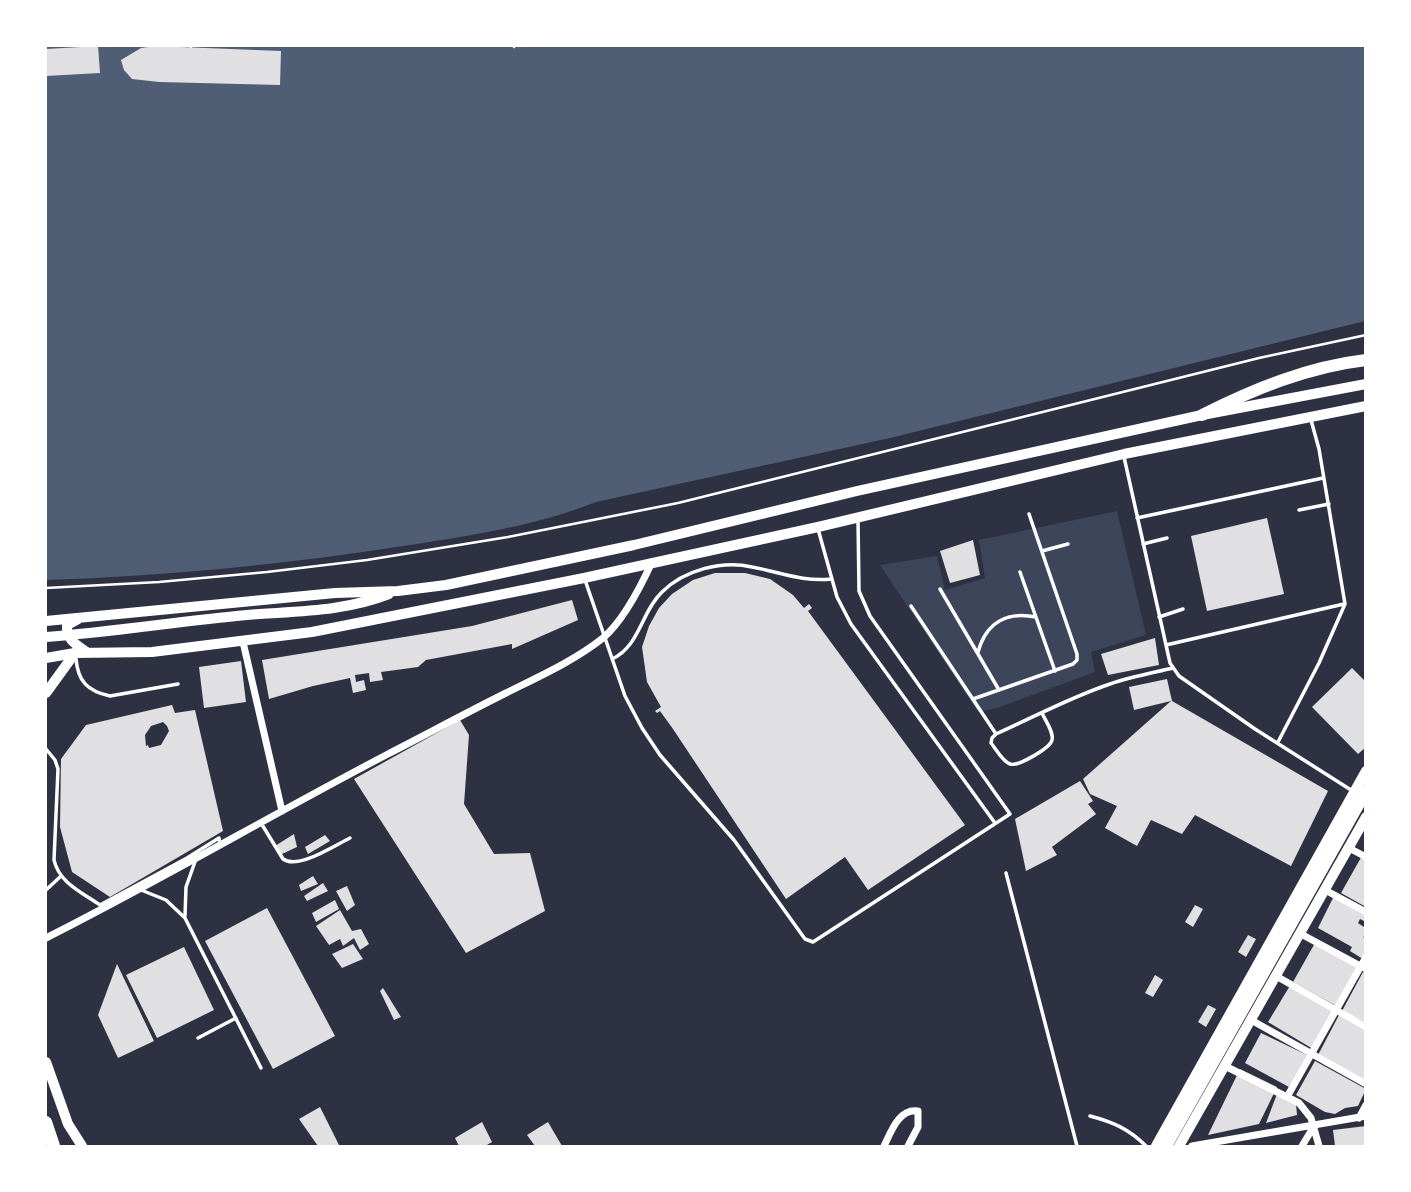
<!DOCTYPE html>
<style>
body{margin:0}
#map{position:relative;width:1411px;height:1192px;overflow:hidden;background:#2d3142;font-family:"IBM Plex Sans",sans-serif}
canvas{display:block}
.frame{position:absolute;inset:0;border:47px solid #fff;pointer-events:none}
</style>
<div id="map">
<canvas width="1411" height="1192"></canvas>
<div class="frame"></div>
</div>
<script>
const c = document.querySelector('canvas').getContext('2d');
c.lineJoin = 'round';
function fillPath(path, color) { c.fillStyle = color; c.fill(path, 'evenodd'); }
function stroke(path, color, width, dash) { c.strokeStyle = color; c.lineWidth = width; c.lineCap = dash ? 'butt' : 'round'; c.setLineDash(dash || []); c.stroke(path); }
fillPath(new Path2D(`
 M1117,511L1146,635L1091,652L1095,672L997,708L978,712L880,565L937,556L945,590L985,578L979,540Z`), '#3c4559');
fillPath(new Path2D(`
 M46,46H1365V321L890,438L596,502C536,526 473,535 410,545C289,564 168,576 46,580Z`), '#4f5d75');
fillPath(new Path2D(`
 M98,46L100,73L46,76V49Z
 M155,46L281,51L280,85L159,82L132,79L124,70L121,60L141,48Z
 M1267,518L1284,594L1207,611L1191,536Z
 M973,540L980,575L950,583L940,551Z
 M715,573H745L770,579L793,595L804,608L809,604L812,608L808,611L965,825L868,890L845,857L786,899L673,729L660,711L657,713L655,711L661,707L647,682L642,647L649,626L659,608L672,594L693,580Z
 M572,600L578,620L512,649V644L426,660L418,667L381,672L383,680L370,682L369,673L355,675L356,682L364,680L366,690L353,693L350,678L313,686L269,699L262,660L472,626Z
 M1155,638L1159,665L1108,675L1101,654Z
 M241,661L246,702L204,708L199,667Z
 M1352,668L1366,682V747L1358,754L1312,707Z
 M1167,679L1172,701L1328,791L1291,866L1195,815L1182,834L1151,820L1137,846L1105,828L1117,806L1090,794L1083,779L1171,701L1134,710L1129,687Z
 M172,705L175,713L195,710L223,831L110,897L72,872L60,827L61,759L86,725ZM163,722L167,726L169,731L161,745L149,748L148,745L146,746L145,735L151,726Z
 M460,720L469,735L464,804L494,854L530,853L545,911L466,953L354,779Z
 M1080,781L1093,801L1088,804L1096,814L1052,847L1057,855L1026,871L1015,819Z
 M294,834L297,847L282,854L275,846Z
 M325,835L330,841L308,854L305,847Z
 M1363,854L1366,856V907L1341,893Z
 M313,876L318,884L301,891L299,885Z
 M323,883L328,891L307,901L304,896Z
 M347,886L355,905L347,911L336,891Z
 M1334,896L1366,914V922L1360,919L1358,923L1364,927L1366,923V935L1363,937L1366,938V954L1363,959L1350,951L1352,947L1318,928Z
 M335,900L339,909L316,922L312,913Z
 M1195,905L1203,909L1193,927L1185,922Z
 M267,908L335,1036L273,1069L205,941Z
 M340,910L352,931L361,929L369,944L360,950L354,938L343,946L340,939L329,945L316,926Z
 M1248,935L1256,939L1246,957L1238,952Z
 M1315,943L1358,967L1340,1008L1293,982Z
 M353,944L363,959L342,968L332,954Z
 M184,947L214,1010L157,1038L126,975Z
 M117,964L154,1041L118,1058L98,1015Z
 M1363,972L1366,973V1023L1342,1011Z
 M1155,975L1163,980L1153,997L1145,993Z
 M1291,984L1334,1010L1313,1049L1268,1022Z
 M383,988L401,1017L394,1020L380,991Z
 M1208,1005L1216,1009L1206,1027L1198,1022Z
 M1339,1015L1366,1030V1081L1318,1055Z
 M1261,1033L1307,1055L1289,1087L1245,1063Z
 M1315,1061L1366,1089L1358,1106L1345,1108L1335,1114L1325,1112L1296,1095Z
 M1240,1069L1277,1087L1259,1124L1208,1135Z
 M1277,1094L1296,1104L1297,1115L1266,1123Z
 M320,1107L339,1145L337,1146H318L299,1119Z
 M482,1122L492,1142L485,1146H459L455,1138Z
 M548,1122L562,1146H535L527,1135Z
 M1366,1126V1146H1335L1333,1130Z`), '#e0e0e3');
stroke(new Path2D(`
 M514,46V47
 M191,47V46
 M46,588L159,582L267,572L367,560L508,537L678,503L1259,358L1366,335`), '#fff', 2.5);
stroke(new Path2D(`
 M1124,457L1166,645L1170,663L1179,676L1255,729L1351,790
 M1299,510L1329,504
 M1137,518L1323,478
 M818,529L837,597L851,624L995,823
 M1143,544L1167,538
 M1042,551L1068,544
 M1020,572L1055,671
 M585,580L625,696L642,728L660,755L734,840L805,939L813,942L1010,814L870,616L859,591L858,520
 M940,589L999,690
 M911,606L996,734
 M1159,617L1183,609
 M1166,645L1344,604
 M978,652C986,623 1006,611 1036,617
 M76,659C78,681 87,691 110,696L178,684
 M612,659C640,646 641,612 662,592C684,570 722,560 752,567C780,572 802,582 831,579
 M973,699L1073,664L1077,660V654L1029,514
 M1042,713C1045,720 1054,732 1052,740C1050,748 1018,767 1010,764C1002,761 996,749 991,743L992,738L996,734C1034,717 1071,697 1110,684C1130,677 1152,673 1173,668
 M1278,742L1319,663L1345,604L1319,449L1311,420
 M46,749L55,760L58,769L54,860C59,883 83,893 100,905L187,858L219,838L220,843
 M261,823L283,859C298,870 335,845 350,838
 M1006,873L1077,1146
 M46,890L61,876
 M141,890L166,900L185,918L261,1068
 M185,916L186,887L196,859
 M198,1038L236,1018
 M1090,1116C1113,1122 1129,1129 1146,1146`), '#fff', 3.5);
stroke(new Path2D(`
 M243,642L282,811
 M1349,848L1366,857
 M1325,890L1366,912
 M1301,934L1366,969
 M46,938C161,880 273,814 388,754C427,734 466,713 506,693C538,677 574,661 603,638C623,621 641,586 652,562
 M1276,976L1366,1027
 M1251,1020L1366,1084
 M1225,1066L1299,1103L1311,1118L1319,1146
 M1287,1097L1366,957
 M1359,1118L1366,1105
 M884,1146C891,1132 899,1108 918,1111V1127L908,1146
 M1192,1146L1366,1116
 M1302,1146L1314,1126`), '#fff', 7);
stroke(new Path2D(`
 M46,693L75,653
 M46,1062L68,1124L82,1146
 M1156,1146L1366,771
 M1179,1146L1366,817`), '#fff', 10);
stroke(new Path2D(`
 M78,619L67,625C66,640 77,645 88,653
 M46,621L335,593L398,591L446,585L634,545L857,491L1202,415L1366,384
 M46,637C113,632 180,621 247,615C296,611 343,612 389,594
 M46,658L75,653L152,652L312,632L584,578L818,527L1124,454L1366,406`), '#fff', 10);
stroke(new Path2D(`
 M1202,415C1254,389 1307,367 1366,360
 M46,1122L54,1146
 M1166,1146L1366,791`), '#fff', 12);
</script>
